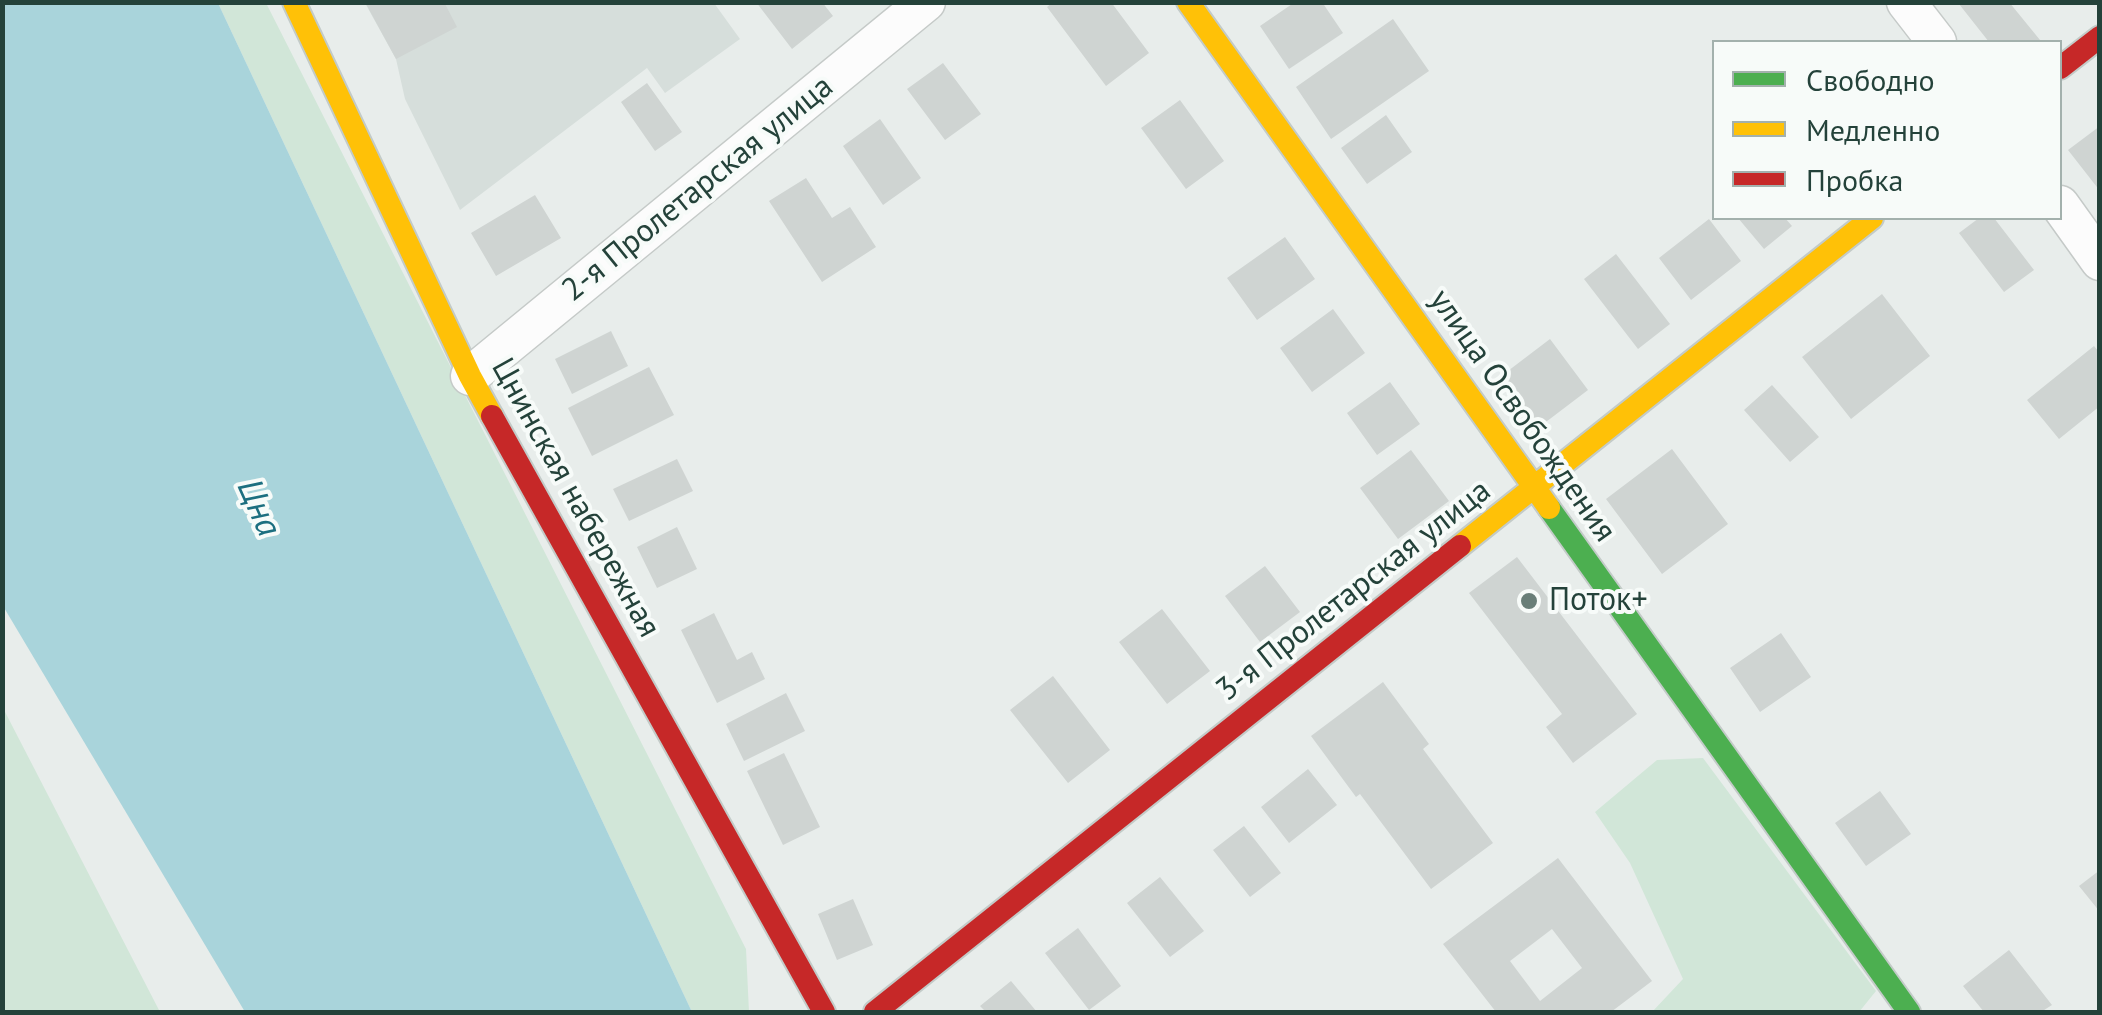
<!DOCTYPE html>
<meta charset="utf-8">
<style>
body{margin:0}
#map{position:relative;width:2102px;height:1015px;overflow:hidden;background:#e8edeb;font-family:"PT Sans",sans-serif}
canvas{display:block}
.frame{position:absolute;inset:0;border:5px solid #24423a;pointer-events:none}
.legend{position:absolute;left:1712px;top:40px;width:350px;height:180px;box-sizing:border-box;background:#f7fbf9;border:2px solid #a3b1ad;margin:0;padding:12px 18px;list-style:none;font-size:30px;color:#24423a}
.legend li{display:flex;align-items:center;gap:20px;height:50px}
.legend b{width:50px;border:2px solid #a3b1ad}
</style>
<div id="map">
<canvas width="2102" height="1015"></canvas>
<div class="frame"></div>
<ul class="legend">
<li><b style="height:12px;background:#4caf50"></b>Свободно</li>
<li><b style="height:12px;background:#ffc107"></b>Медленно</li>
<li><b style="height:12px;background:#c62828"></b>Пробка</li>
</ul>
</div>
<script>
const c = document.querySelector('canvas').getContext('2d');
c.lineJoin = 'round';
function fillPath(path, color) { c.fillStyle = color; c.fill(path, 'evenodd'); }
function stroke(path, color, width, dash) { c.strokeStyle = color; c.lineWidth = width; c.lineCap = dash ? 'butt' : 'round'; c.setLineDash(dash || []); c.stroke(path); }
function label(font, color, halo, rows, align = 'center') {
  c.font = font + ' "PT Sans",sans-serif'; c.lineWidth = 8; c.setLineDash([]); c.textBaseline = 'middle'; c.strokeStyle = halo; c.fillStyle = color; for (const [text, x, y, turn = 0] of rows) {
    c.save(); c.translate(x, y); c.rotate((+turn || 0) * Math.PI / 180); c.textAlign = isNaN(turn) ? turn : align; if (halo) c.strokeText(text, 0, 0); c.fillText(text, 0, 0); c.restore();
  }
}
fillPath(new Path2D(`
 M365,3H714L740,39L665,93L647,68L460,210L405,99L396,59Z`), '#d6dedb');
fillPath(new Path2D(`
 M218,3H266L746,949L749,1012H692Z
 M2,708H3L160,1012H3Z
 M1703,758L1876,991L1859,1012H1652L1683,979L1630,863L1595,812L1657,760Z`), '#d1e6d8');
fillPath(new Path2D(`
 M2,3H218L692,1012H245L3,606Z`), '#a9d4db');
fillPath(new Path2D(`
 M365,2H444L457,27L396,59Z
 M756,2H822L833,16L792,49Z
 M1053,2H1111L1149,53L1106,86L1047,7Z
 M1295,2H1322L1343,33L1289,69L1260,26Z
 M1961,2H2009L2040,40L2038,42H1989L1959,4Z
 M1393,19L1429,71L1331,139L1296,87Z
 M943,63L981,114L945,140L907,89Z
 M647,83L682,132L655,151L621,102Z
 M1180,100L1224,161L1186,189L1141,128Z
 M1386,115L1412,152L1367,184L1341,148Z
 M880,119L921,178L883,205L843,146Z
 M2100,126V191L2068,150Z
 M806,178L832,218L850,207L876,247L822,282L769,201Z
 M535,195L561,238L496,276L471,233Z
 M1738,218H1785L1792,226L1764,249Z
 M1979,218H1994L2034,270L2004,292L1959,233Z
 M1709,219L1741,261L1691,300L1659,258Z
 M1285,237L1315,279L1257,320L1227,278Z
 M1616,254L1670,324L1638,349L1584,279Z
 M1882,294L1930,356L1851,419L1802,357Z
 M1333,309L1365,353L1312,392L1280,348Z
 M611,331L628,366L572,394L555,359Z
 M1550,339L1588,390L1538,428L1500,377Z
 M2094,346L2100,353V406L2059,439L2027,400Z
 M649,367L674,415L592,456L568,408Z
 M1390,382L1420,424L1377,455L1347,413Z
 M1772,385L1819,437L1790,462L1744,410Z
 M1672,449L1728,524L1662,574L1606,499Z
 M1411,450L1449,501L1398,539L1360,488Z
 M677,459L693,491L629,521L613,489Z
 M677,527L697,569L657,588L637,547Z
 M1517,557L1637,714L1573,763L1546,727L1562,714L1469,593Z
 M1265,566L1300,612L1260,642L1225,596Z
 M1162,609L1210,671L1167,704L1119,642Z
 M714,613L737,660L752,652L765,679L717,703L681,630Z
 M1781,633L1811,677L1760,712L1730,668Z
 M1053,676L1110,750L1068,783L1010,710Z
 M1383,682L1429,744L1423,749L1493,843L1431,889L1360,794L1356,797L1311,736Z
 M786,693L805,731L744,761L726,724Z
 M784,753L820,827L783,845L747,771Z
 M1308,769L1337,805L1289,843L1261,807Z
 M1880,791L1911,834L1866,866L1835,823Z
 M1244,826L1281,873L1250,897L1213,850Z
 M1558,858L1652,981L1611,1012H1496L1443,944ZM1552,929L1582,968L1540,1001L1510,961Z
 M2100,870V912L2079,886Z
 M1160,877L1204,931L1170,957L1127,903Z
 M853,899L873,945L837,960L818,914Z
 M1078,928L1121,986L1089,1010L1045,953Z
 M2009,950L2052,1005L2041,1012H1984L1963,986Z
 M1011,981L1037,1012H986L980,1006Z`), '#cfd4d2');
const street = new Path2D(`
 M1906,2L1937,42
 M2060,205L2100,261
 M470,376L926,2`);
const fast = new Path2D(`
 M1549,508L1909,1012`);
const slow = new Path2D(`
 M294,2L470,376L492,416
 M1188,2L1549,508
 M1460,546L1872,218`);
const jam = new Path2D(`
 M2060,68L2100,37
 M492,416L824,1012
 M875,1012L1460,546`);
stroke(street, '#c5cac8', 41);
stroke(fast, '#c3cbc8', 26);
stroke(slow, '#c3cbc8', 26);
stroke(jam, '#c3cbc8', 26);
stroke(street, '#fcfcfc', 38);
stroke(fast, '#4caf50', 22);
stroke(slow, '#ffc107', 22);
stroke(jam, '#c62828', 22);
for (const [x, y, r, color] of [
 [1529,601,10,"#697e78"]
]) { const dot = new Path2D(); dot.arc(x, y, r, 0, 2 * Math.PI); c.fillStyle = color; c.fill(dot); stroke(dot, '#f7fbf9', 4); }
label('32px', '#24423a', '#f7fbf9', [
 ["2-я Пролетарская улица",698,189,-39],
 ["улица Освобождения",1522,416,55],
 ["Цнинская набережная",575,498,61],
 ["3-я Пролетарская улица",1354,591,-38]
]);
label('32px', '#24423a', '#f7fbf9', [
 ["Поток+",1549,601]
], 'left');
label('italic 35px', '#1c6f80', '#f7fbf9', [
 ["Цна",258,508,66]
]);
</script>
